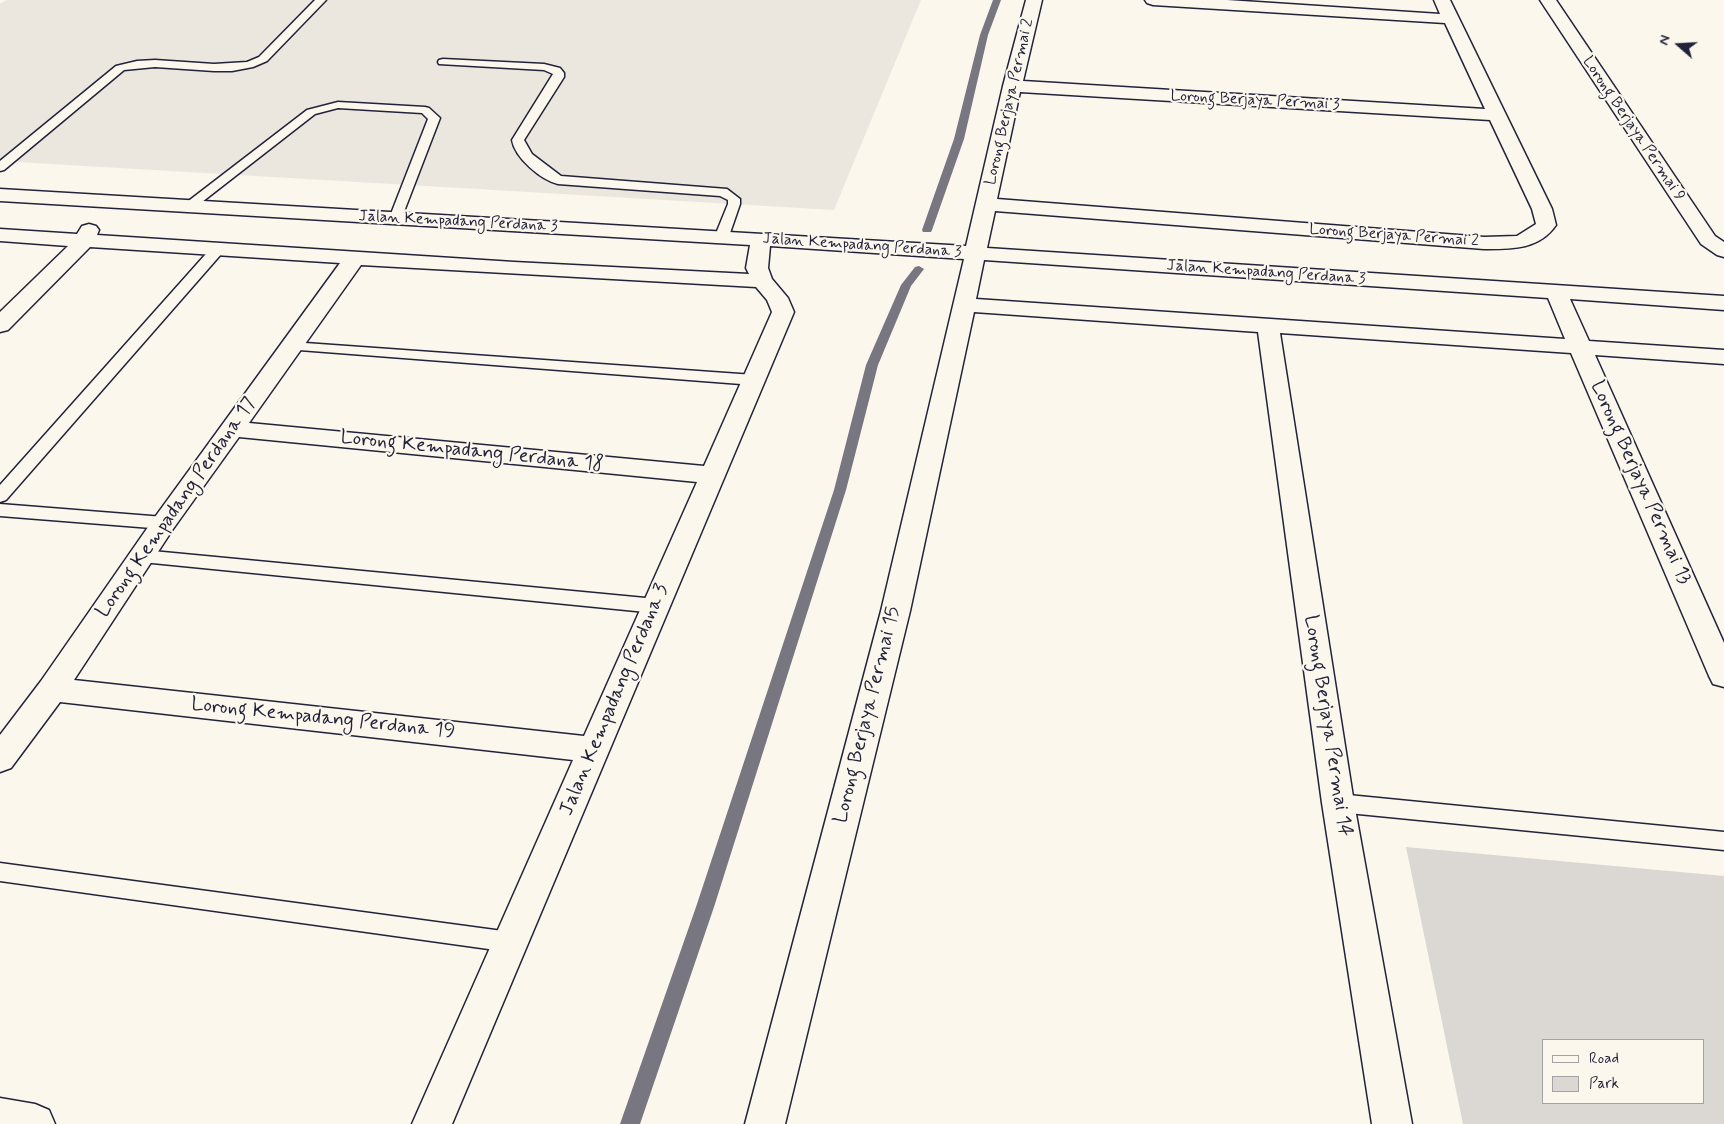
<!DOCTYPE html>
<style>
body{margin:0}
#map{position:relative;width:1724px;height:1124px;overflow:hidden;background:#fbf7ec;font-family:Mynerve,sans-serif}
canvas{display:block}
.legend{position:absolute;left:1542px;top:1039px;width:162px;height:65px;box-sizing:border-box;background:#fbf7ec;border:1px solid #a4a2a5;margin:0;padding:6px 9px;list-style:none;font-size:15px;color:#22223b}
.legend li{display:flex;align-items:center;gap:10px;height:25px}
.legend b{width:25px;border:1px solid #a4a2a5}
.north{position:absolute;left:1654px;top:20px;width:50px;height:50px;-webkit-text-stroke:4px #fbf7ec;paint-order:stroke;rotate:289deg;font-size:14px;font-weight:700;line-height:20px;text-align:center;color:#22223b}
.north::after{content:'';display:block;margin:auto;width:18px;height:22px;background:#22223b;clip-path:polygon(50% 0,100% 100%,50% 72%,0 100%)}
</style>
<div id="map">
<canvas width="1724" height="1124"></canvas>
<ul class="legend">
<li><b style="height:6px;background:#fbf7ec"></b>Road</li>
<li><b style="height:14px;background:#dbd8d3"></b>Park</li>
</ul>
<div class="north">N</div>
</div>
<script>
const c = document.querySelector('canvas').getContext('2d');
c.lineJoin = 'round';
function fillPath(path, color) { c.fillStyle = color; c.fill(path, 'evenodd'); }
function stroke(path, color, width, dash) { c.strokeStyle = color; c.lineWidth = width; c.lineCap = dash ? 'butt' : 'round'; c.setLineDash(dash || []); c.stroke(path); }
function label(font, color, halo, rows, align = 'center') {
  c.font = font + ' Mynerve,sans-serif'; c.lineWidth = 4.5; c.setLineDash([]); c.textBaseline = 'middle'; c.strokeStyle = halo; c.fillStyle = color; for (const [text, x, y, turn = 0] of rows) {
    c.save(); c.translate(x, y); c.rotate((+turn || 0) * Math.PI / 180); c.textAlign = isNaN(turn) ? turn : align; if (halo) c.strokeText(text, 0, 0); c.fillText(text, 0, 0); c.restore();
  }
}
fillPath(new Path2D(`
 M6,0H921L834,210L0,161V4Z`), '#ebe7df');
fillPath(new Path2D(`
 M1406,847L1724,876V1124H1463ZM1543,1040H1703V1103H1543Z`), '#dbd8d3');
fillPath(new Path2D(`
 M993,0H1001L988,35L964,139L932,230L931,232H923L922,230L954,139L980,35Z
 M919,266L924,269L911,286L878,365L846,490L714,907L640,1124H620L696,907L834,490L866,365L901,285L915,267Z`), '#787681');
const lane = new Path2D(`
 M315,0H326L267,61L253,67L232,71H214L155,67L124,70L4,170L0,171V161L116,66L137,61L155,60L214,64L247,62L259,57Z
 M443,59L544,64L560,68L564,73V77L524,140L532,154L561,176L727,189L740,199V204L729,236L722,240L715,236L728,204V200L720,196L558,184C541,180 515,158 512,140L553,74L544,70L439,64L438,62L439,60Z
 M338,102L425,107L429,108L440,118L400,222L395,223L389,219L428,119L422,113L338,108L315,114L193,209H183L182,206L307,110Z
 M218,245L225,249L223,252L6,500L0,502V485L213,246Z
 M291,342L754,375L759,377L762,380L759,383L754,385L286,349L284,346L286,343Z
 M0,504L164,517L170,519L172,523L170,527L164,529L0,516Z
 M142,550L656,599L662,601L665,606L662,611L656,613L142,562L136,560L133,556L136,552Z
 M1338,794L1724,832V850L1338,812L1331,809L1328,803L1331,797Z
 M0,863L510,932L518,935L521,942L518,949L510,952L0,881Z`);
const street = new Path2D(`
 M1026,0H1042L1023,81L1485,109L1445,23L1153,5L1147,3L1145,0H1227L1440,14L1434,0H1450L1552,209L1556,225C1539,250 1511,249 1484,249L995,211L987,248L1724,296V310L1570,299L1589,341L1724,350V364L1595,355L1724,643V687L1713,684L1709,676L1571,353L1280,333L1354,803L1412,1124H1372L1322,803L1258,332L974,312L910,611L785,1124H745L881,611L964,259L770,246L768,268L772,279L788,298L794,312L452,1124H412L573,760L60,702L11,768L0,772V735L41,681L155,517L340,263L90,247L8,330L0,332V312L68,246L0,241V229L77,234L82,226L89,224L96,226L99,230L97,235L514,262L749,274L746,268L750,245L0,201V189L966,246L1003,86ZM1020,92L1490,120L1532,209L1536,224L1517,236L1484,237L997,199ZM984,260L1548,298L1565,339L976,299ZM361,265L756,287L767,300L772,312L704,466L249,423ZM239,437L697,482L584,736L74,680L173,529Z
 M1540,0H1556L1715,236L1724,242V257L1717,255L1701,244Z
 M0,1098L35,1104L49,1110L55,1124H0Z`);
stroke(lane, '#22223b', 3);
stroke(street, '#22223b', 3);
fillPath(lane, '#fbf7ec');
fillPath(street, '#fbf7ec');
label('16px', '#22223b', '#fbf7ec', [
 ["Lorong Berjaya Permai 3",1255,101,3],
 ["Lorong Berjaya Permai 2",1010,102,-77],
 ["Lorong Berjaya Permai 9",1633,129,56],
 ["Jalan Kempadang Perdana 3",458,222,3],
 ["Lorong Berjaya Permai 2",1394,236,4],
 ["Jalan Kempadang Perdana 3",862,246,4],
 ["Jalan Kempadang Perdana 3",1266,273,4]
]);
label('20px', '#22223b', '#fbf7ec', [
 ["Lorong Kempadang Perdana 18",472,452,6],
 ["Lorong Berjaya Permai 13",1640,483,66],
 ["Lorong Kempadang Perdana 17",177,508,-55],
 ["Jalan Kempadang Perdana 3",615,700,-67],
 ["Lorong Berjaya Permai 15",868,715,-76],
 ["Lorong Kempadang Perdana 19",323,719,6],
 ["Lorong Berjaya Permai 14",1327,726,81]
]);
</script>
